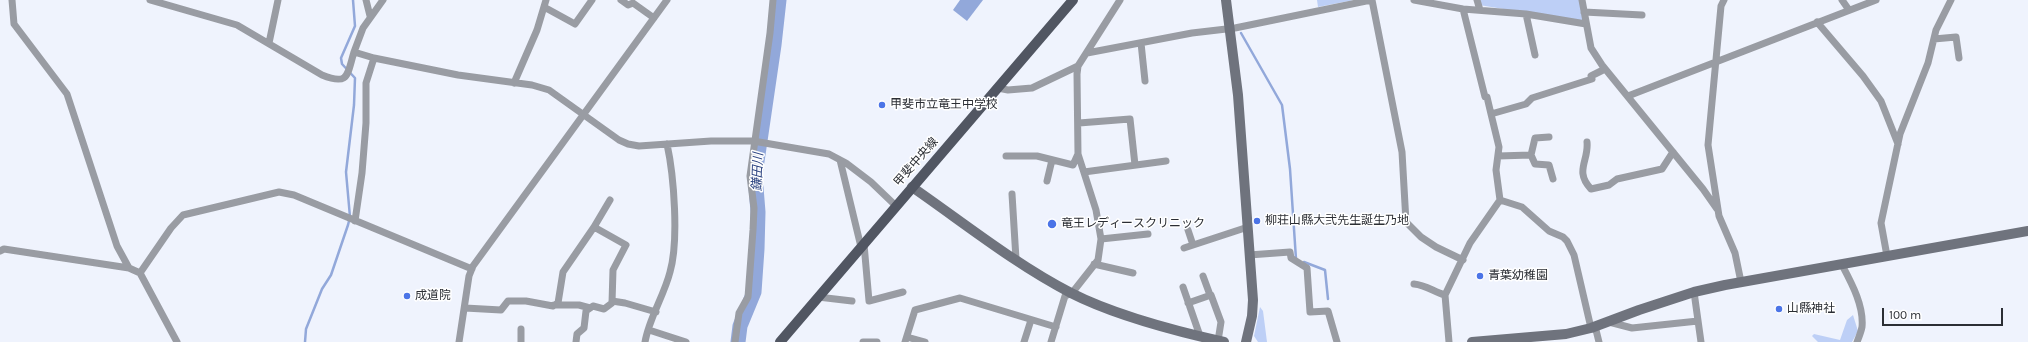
<!DOCTYPE html>
<meta charset="utf-8">
<style>
body{margin:0}
#map{position:relative;width:2028px;height:342px;overflow:hidden;background:#eff3fd;font-family:Karla,sans-serif}
canvas{display:block}
.scale{position:absolute;left:1882px;top:308px;width:121px;height:18px;box-sizing:border-box;border:2px solid #2b2e34;border-top:0;padding-left:5px;font-size:12px;line-height:14px;white-space:nowrap;color:#2b2e34;-webkit-text-stroke:3px #fff;paint-order:stroke}
</style>
<div id="map">
<canvas width="2028" height="342"></canvas>
<div class="scale">100 m</div>
</div>
<script>
const c = document.querySelector('canvas').getContext('2d');
c.lineJoin = 'round';
function fillPath(path, color) { c.fillStyle = color; c.fill(path, 'evenodd'); }
function stroke(path, color, width, dash) { c.strokeStyle = color; c.lineWidth = width; c.lineCap = dash ? 'butt' : 'round'; c.setLineDash(dash || []); c.stroke(path); }
function label(font, color, halo, rows, align = 'center') {
  c.font = font + ' Karla,"Noto Sans JP",sans-serif'; c.lineWidth = 3; c.setLineDash([]); c.textBaseline = 'middle'; c.strokeStyle = halo; c.fillStyle = color; for (const [text, x, y, turn = 0] of rows) {
    c.save(); c.translate(x, y); c.rotate((+turn || 0) * Math.PI / 180); c.textAlign = isNaN(turn) ? turn : align; if (halo) c.strokeText(text, 0, 0); c.fillText(text, 0, 0); c.restore();
  }
}
fillPath(new Path2D(`
 M1317,0H1354L1318,7Z
 M1478,0H1581L1584,22L1479,5Z
 M1260,307L1263,311L1267,342H1258L1254,336Z
 M1853,315L1858,331L1852,342H1818L1812,336L1814,334L1840,340L1847,320Z`), '#bdcff6');
fillPath(new Path2D(`
 M960,0H983L967,21L953,10Z`), '#92a8da');
stroke(new Path2D(`
 M1241,33L1282,105L1290,169L1296,259
 M1304,262L1325,270L1328,299
 M305,342L306,329L322,289L331,275L348,225L350,217L346,172L354,105L355,78L342,64L341,58L355,26L353,0`), '#92a8da', 2.5);
stroke(new Path2D(`
 M738,342L740,326L754,292L757,249L758,212L755,175L774,45L779,0`), '#92a8da', 15);
stroke(new Path2D(`
 M12,0L14,24L67,94L117,246L129,268
 M150,0L237,25L322,75C349,86 347,75 354,52
 M366,0L370,16
 M383,0L363,28L354,52L374,58L458,75L532,85L549,90L619,140L628,144L639,146L711,141H753L829,154L846,163L871,182L896,206
 M621,0L628,5L633,3L654,18
 M1372,0L1402,152L1406,222L1421,237L1436,247L1463,260
 M1414,0L1463,9L1526,14L1586,24
 M1477,0L1480,10
 M1582,0L1591,48L1602,65L1703,189L1717,209
 M1724,0L1721,6L1708,145L1719,216L1735,253L1741,282
 M1842,0L1849,10
 M544,7L575,24L592,0
 M1463,9L1485,97H1487L1491,114
 M1584,12L1642,15
 M1526,14L1535,55
 M1817,22L1863,76L1881,101L1898,144
 M1934,39L1956,37L1959,58
 M269,43L278,0
 M1141,43L1145,81
 M1087,53L1192,33L1235,28L1371,0
 M514,83L537,30L546,0
 M998,88L1008,90L1032,88L1078,66
 M1628,96L1876,0
 M1079,123L1130,119L1135,165
 M1587,142C1589,161 1574,171 1591,189L1609,185L1617,179L1662,169L1673,152
 M1531,155L1535,164L1549,165L1553,179
 M1006,156H1037L1073,165L1078,154
 M1498,156L1531,155L1535,138L1549,137
 M840,160L861,247
 M1084,172L1166,161
 M1047,181L1052,160
 M1012,194L1016,259
 M1500,200L1522,207L1549,231L1563,237L1567,241L1574,255L1591,328
 M355,221L362,173L366,123V83L374,58
 M1188,230L1193,245
 M1101,239L1148,234
 M864,244L869,301L903,292
 M1184,248L1248,227
 M0,251L4,249L129,268L140,273L177,342
 M1249,255L1290,252L1291,258L1307,268L1310,312L1328,311L1337,342
 M1887,256L1881,223L1900,134L1928,63L1936,30L1951,0
 M1094,264L1133,273
 M1842,265C1852,284 1864,306 1862,327C1861,332 1859,337 1857,342
 M140,273L171,228L183,215L279,192L294,195L472,269
 M1203,276L1210,295
 M1414,284C1426,285 1434,292 1445,295
 M1183,287L1200,336
 M1694,292L1701,342
 M818,297L852,301
 M612,301L625,303L656,312
 M1188,303L1211,295L1221,322L1218,341
 M554,305H579L590,308
 M465,308L501,310L508,301H526L553,306L558,303L563,272L594,227L610,200
 M1609,322L1632,328L1698,321
 M1595,326L1599,342
 M649,330L686,342
 M907,337L925,342
 M459,342L469,276L473,266L667,0
 M521,342V329
 M576,342L577,334L584,328L586,311L593,306L604,309L612,303L613,270L626,245L594,227
 M645,342C649,318 664,296 670,272C679,241 674,176 667,144
 M735,342L739,313L748,297L753,230L754,208L750,176L770,33L773,0
 M863,342H877
 M905,342L915,310L960,298L1056,327
 M1024,342L1031,320
 M1051,342L1065,296L1072,293L1098,260L1101,239L1096,210L1078,154L1077,74L1078,66L1120,0
 M1449,342L1445,295L1470,243L1500,200L1496,170L1499,147L1491,114L1526,104L1532,98L1592,79L1591,76L1605,69`), '#999ca3', 7);
stroke(new Path2D(`
 M1226,0L1238,95L1253,300L1252,316L1246,342
 M912,187C964,223 1015,264 1071,293C1116,316 1175,331 1224,342
 M1472,342L1566,334L1591,328L1639,310L1694,292L1725,285L2028,231`), '#6f737d', 10);
stroke(new Path2D(`
 M780,342L1073,0`), '#515662', 10);
for (const [x, y, r, color] of [
 [882,105,4,"#4b74e7"],
 [1257,221,4,"#4b74e7"],
 [1052,224,5,"#4b74e7"],
 [1480,276,4,"#4b74e7"],
 [407,296,4,"#4b74e7"],
 [1779,309,4,"#4b74e7"]
]) { const dot = new Path2D(); dot.arc(x, y, r, 0, 2 * Math.PI); c.fillStyle = color; c.fill(dot); stroke(dot, '#fff', 1.5); }
label('12px', '#2b2e34', '#fff', [
 ["甲斐市立竜王中学校",890,105],
 ["柳荘山縣大弐先生誕生乃地",1265,221],
 ["竜王レディースクリニック",1061,224],
 ["青葉幼稚園",1488,276],
 ["成道院",415,296],
 ["山縣神社",1787,309]
], 'left');
label('12px', '#2b2e34', '#fff', [
 ["甲斐中央線",916,162,-49]
]);
label('italic 13px', '#2f4683', '#fff', [
 ["鎌田川",758,172,-88]
]);
</script>
